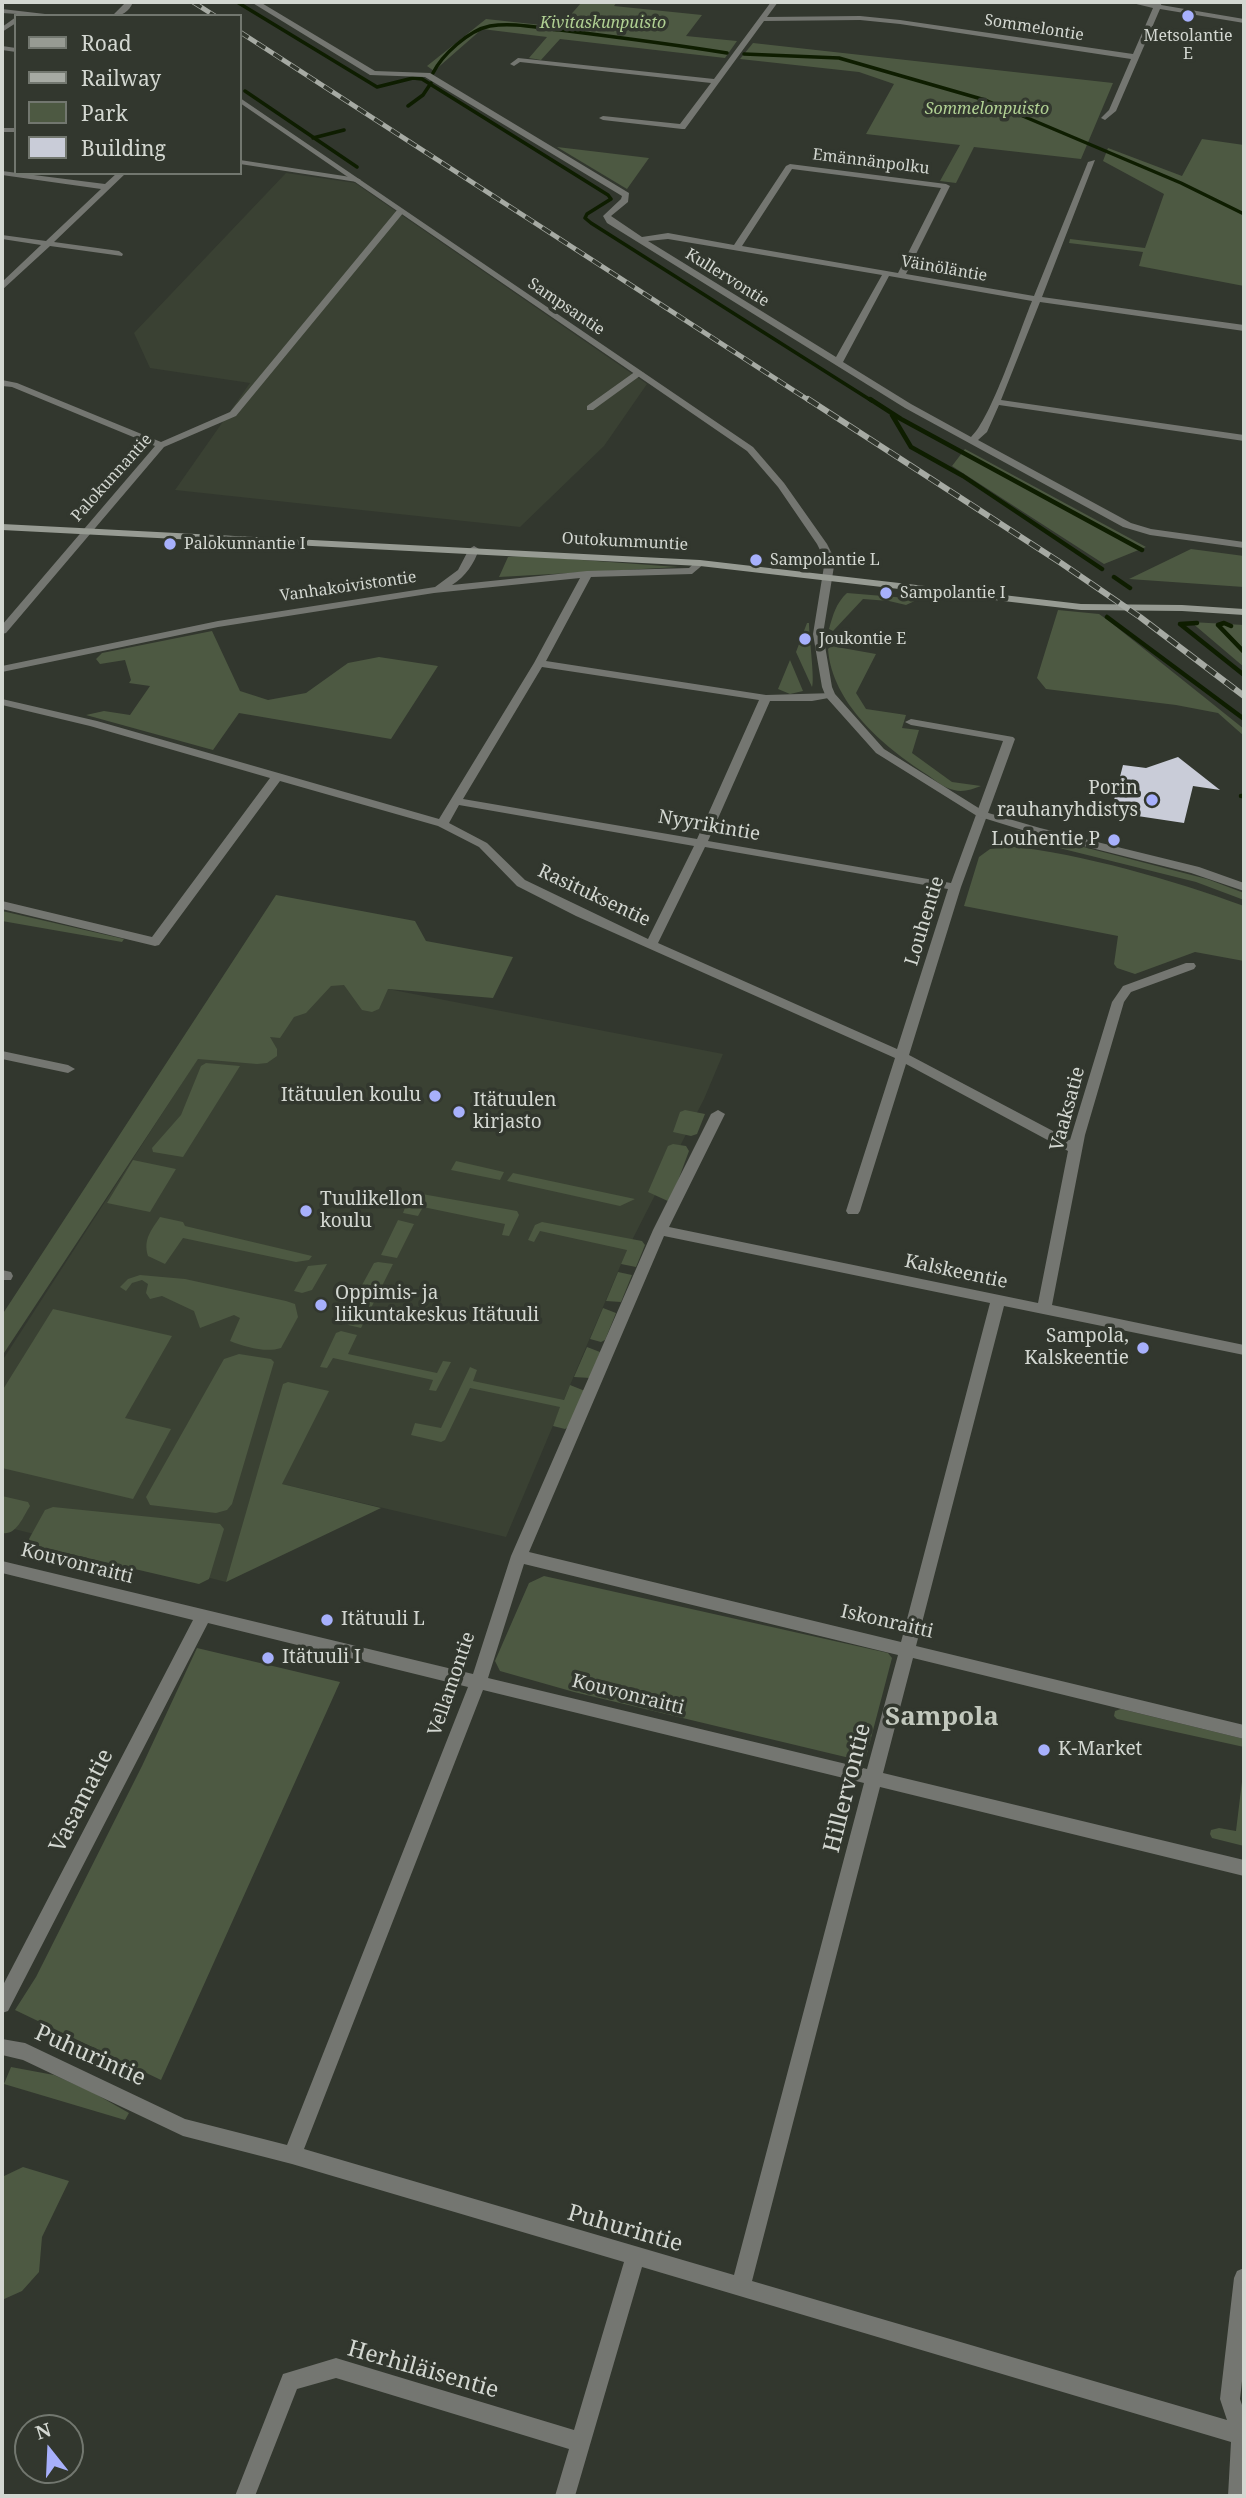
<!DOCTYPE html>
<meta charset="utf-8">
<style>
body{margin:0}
#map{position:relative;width:1246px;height:2498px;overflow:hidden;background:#32372e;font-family:"Noto Serif",serif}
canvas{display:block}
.frame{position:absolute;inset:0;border:4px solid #d3d7d1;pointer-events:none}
.legend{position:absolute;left:14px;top:14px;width:228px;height:161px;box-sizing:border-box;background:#32372e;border:2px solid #72776f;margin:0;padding:9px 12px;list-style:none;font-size:21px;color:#d3d7d1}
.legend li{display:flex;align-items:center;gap:14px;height:35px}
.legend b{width:35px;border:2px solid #72776f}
.north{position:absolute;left:14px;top:2414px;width:70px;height:70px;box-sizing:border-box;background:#32372e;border:2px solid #72776f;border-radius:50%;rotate:342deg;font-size:19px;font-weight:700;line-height:28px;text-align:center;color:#d3d7d1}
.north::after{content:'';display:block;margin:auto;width:24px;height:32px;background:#a7b0fc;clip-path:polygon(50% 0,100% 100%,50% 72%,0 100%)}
</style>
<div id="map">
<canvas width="1246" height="2498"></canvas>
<div class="frame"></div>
<ul class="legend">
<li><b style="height:9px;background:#979b93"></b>Road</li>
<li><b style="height:9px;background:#a6aaa3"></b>Railway</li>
<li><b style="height:19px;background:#4d5942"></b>Park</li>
<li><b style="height:19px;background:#c9ccd8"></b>Building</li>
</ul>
<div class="north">N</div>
</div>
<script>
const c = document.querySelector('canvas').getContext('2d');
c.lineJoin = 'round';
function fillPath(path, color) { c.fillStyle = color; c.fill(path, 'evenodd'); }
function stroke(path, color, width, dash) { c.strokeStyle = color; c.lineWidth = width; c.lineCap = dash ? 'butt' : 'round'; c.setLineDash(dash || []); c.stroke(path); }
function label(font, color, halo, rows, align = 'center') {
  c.font = font + ' "Noto Serif",serif'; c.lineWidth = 7; c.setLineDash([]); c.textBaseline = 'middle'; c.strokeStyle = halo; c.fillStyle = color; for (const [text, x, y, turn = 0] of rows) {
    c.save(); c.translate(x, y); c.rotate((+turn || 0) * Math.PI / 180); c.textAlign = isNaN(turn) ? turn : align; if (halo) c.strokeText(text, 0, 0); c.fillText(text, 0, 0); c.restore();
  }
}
fillPath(new Path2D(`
 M286,173L355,183L647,384L604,446L520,527L175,490L250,383L150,368L134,333Z
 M259,964L723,1054L704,1099L627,1250L506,1537L282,1484L226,1582L2,1526V1361Z`), '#3a4133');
fillPath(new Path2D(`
 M572,2H617L614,6L702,15L686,36L737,41L725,58L560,39L541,60L529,58L547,37L482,29L434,71L427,66L486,19L560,27L581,3Z
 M753,43L1113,83L1081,159L974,147L956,183L940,181L960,145L866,134L894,84L859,72L740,59Z
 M1202,139L1244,145V286L1139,266L1143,252L1069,243L1070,239L1145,248L1164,194L1103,161L1108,148L1182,176Z
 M557,147L649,158L627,189Z
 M965,449L1146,547L1104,564L952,466Z
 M1191,549L1244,556V587L1129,579Z
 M527,556L678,567L499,577L508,557Z
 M847,593L919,599L906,605L889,601L863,599L833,631L829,629C833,615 836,603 847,593Z
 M1058,610L1099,614L1109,621L1244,729V736L1218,713L1176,705L1046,689L1037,678Z
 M1191,622L1244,625V667Z
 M807,623H809C809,636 815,681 812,687L796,652Z
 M212,631L240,691L268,700L306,693L348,663L379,657L438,666L391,739L239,713L213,750L86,715L104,711L130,715L150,686L129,683L131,680L125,660L100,664L96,659L102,653Z
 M831,646L876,654L856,693L866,709L906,715L902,728L919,730L912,753L952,782L981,786C972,789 963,793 954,790C944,788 935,780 926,774C883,746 832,703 828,649Z
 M790,660L803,691L790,694L778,689Z
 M1018,830L1207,879L1244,893V900L1196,882L1015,837V831Z
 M1008,846C1083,854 1173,880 1244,906V961L1195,952L1135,974L1117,968L1114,964L1118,936L964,906L979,857L990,849Z
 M276,895L415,921L426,941L513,957L493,998L388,989L379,1009L372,1012L362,1010L344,985L331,986L306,1013L294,1017L280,1038L270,1037L277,1049V1056L267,1063L257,1064L198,1059L2,1356V1315Z
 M2,911L124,939L122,942L2,921Z
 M206,1063L240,1066L183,1157L153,1152L152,1148L181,1115L201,1066Z
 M685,1110L705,1114L697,1134L691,1136L673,1132L680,1112Z
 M673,1144L686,1146L689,1151L670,1202L648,1192L668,1146Z
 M133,1160L176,1169L150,1212L107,1203Z
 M456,1161L504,1172L500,1180L451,1170Z
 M513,1173L635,1199L620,1206L507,1181Z
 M422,1194L517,1211L519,1215L509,1236L502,1235L505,1224L423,1207L418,1216L403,1213L409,1197Z
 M160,1217L183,1222L185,1226L312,1256L309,1260L296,1262L183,1238L165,1264L148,1256C143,1239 151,1231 160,1217Z
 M398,1220L414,1224L397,1258L381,1255Z
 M542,1222L642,1241L645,1245L636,1267L621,1264L627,1250L540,1231L534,1242L528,1240L535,1225Z
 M378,1262L393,1264L378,1294L362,1291L361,1287L374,1263Z
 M327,1264L312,1290L302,1293L294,1291L308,1266Z
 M618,1272L632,1275L621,1302L606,1301Z
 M140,1275L185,1279L286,1301L295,1304L298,1317L281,1348C266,1353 245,1347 230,1341L240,1318L234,1315L200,1328L194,1311L162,1296L150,1299L146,1293L148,1284L142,1280L132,1283L126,1291L120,1287L128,1279Z
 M358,1299L374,1302L361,1328L344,1324L343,1321L353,1301Z
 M603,1308L616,1313L605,1340L601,1342L590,1339Z
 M53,1309L172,1336L125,1418L171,1429L133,1499L2,1468V1391Z
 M341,1331L357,1335L348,1354L437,1373L443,1361L451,1362L436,1391L429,1390L433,1380L333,1358L327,1368L320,1367L336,1333Z
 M587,1347L600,1352L590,1378L574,1377Z
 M239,1354L271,1359L274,1362L232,1504L227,1510L216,1513L150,1505L146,1497L224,1359Z
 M470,1367L477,1370L473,1381L564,1400L570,1385L585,1391L569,1427L565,1429L553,1426L560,1407L470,1388L445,1440L441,1442L411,1435L415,1423L441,1428Z
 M288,1382L329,1391L282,1484L381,1508L226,1582L283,1384Z
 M2,1496L28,1502L30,1506C23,1517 16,1536 2,1533Z
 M53,1507L220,1524L224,1529L209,1579L199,1584L32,1545L29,1539L45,1510Z
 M544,1576L888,1653L892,1658L866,1757L858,1760L574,1692L500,1671L495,1661L529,1583Z
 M197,1648L340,1682L161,2080L15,2010L36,1977L142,1766Z
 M1121,1709L1244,1739V1747L1117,1719L1114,1716L1115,1711Z
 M1244,1765V1846L1212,1838L1210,1834L1211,1830L1219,1828L1236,1831Z
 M11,2067L54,2075L92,2092L129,2113L125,2120L4,2084Z
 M23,2167L69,2181L42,2237L39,2272L22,2291L2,2300V2177Z`), '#4d5942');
stroke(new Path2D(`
 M237,2L377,87L413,78L422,79L608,195L611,199L587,214L585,218L591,223L872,401
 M744,54L839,58L985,100L1181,183L1244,214
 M433,73C442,55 469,30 490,26C513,22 538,28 560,30C616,37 671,44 727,53
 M245,91L357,167
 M408,106L423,95L431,83
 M313,138L344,130`), '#0e1d00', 3.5);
stroke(new Path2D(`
 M870,399L901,419L1142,550
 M892,415L911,447L963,476L1102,569
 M1114,577L1130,588
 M1107,617L1244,719
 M1197,623L1180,624L1244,675
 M1231,626L1224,623L1218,625L1244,652
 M1241,796H1244`), '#0e1d00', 4.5);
fillPath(new Path2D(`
 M1178,757L1220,790L1193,786L1184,823L1111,812L1123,765L1146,768Z`), '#c9ccd8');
fillPath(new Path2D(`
 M126,2H133C129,12 122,16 112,16Z
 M251,2H260L375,71L430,73L629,193L628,202L611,216L642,237L668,233L734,245L786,166L790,164L946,184L950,186L906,274L1034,296L1088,162L1095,160L1042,297L1244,325V331L1040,302L1001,400L1244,435V441L999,405L987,432L978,440L1131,523L1151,529L1244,542V548L1150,535L1123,527L905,408L607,223L603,216L621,199L622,196L425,77L370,75ZM792,169L941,188L898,273L742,246ZM668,239L882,275L836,357L648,241ZM889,276L1032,301C1020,330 991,419 971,437L911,404L843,362Z
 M771,2H778L767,17L860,16L900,20L1133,54L1153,8L1128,2L1155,4L1156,2H1162L1161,5L1244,19V23L1160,9L1116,111L1105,120L1101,118L1109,110L1131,59L900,24L860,20L764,21L685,129H682L603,120L599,118L603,116L680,124L711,83L520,62L514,66L510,64L518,58L714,79Z
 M16,17V23L2,32V27Z
 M2,46L16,48V52L2,50Z
 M2,128H16V132H2Z
 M240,160L357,178L361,180L357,182L240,164Z
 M2,171L105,184L117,173H126L54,242L119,251L123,254L122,256L50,246L2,290V282L41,245L2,239V235L46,241L101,189L2,175Z
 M397,210L404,212L236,416L164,447L6,633L2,634V625L155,446L12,387L2,386V380L17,383L161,442L230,412Z
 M636,371L644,373L593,410H587V406Z
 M474,546L479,549C474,564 466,576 452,585L587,571L689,568L696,561L705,563L692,574L591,577L546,661L766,695L834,693V697L812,701H770L708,841L951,883L1003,741L911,725L905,722L911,719L1013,737L1015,739L961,887L909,1055L1070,1140L1112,1002L1123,986L1186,963H1194L1196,966L1194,969L1131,992L1124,1002L1085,1135L1052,1305L1244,1345V1355L1004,1306L916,1646L1244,1725V1739L913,1658L883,1773L1244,1860V1876L880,1787L752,2281L1227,2420L1220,2399L1234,2278L1237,2271L1244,2268V2363L1240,2399L1244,2411V2496H1228L1231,2442L642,2267L575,2496H555L569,2449L336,2378L297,2389L255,2496H235L283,2374L336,2358L574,2430L624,2262L292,2164L183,2136L23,2060L2,2055V2039L25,2043L185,2119L287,2145L468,1687L208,1623L8,2011L2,2013V1987L193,1620L2,1573V1561L473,1674L511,1556L653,1230L711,1114L718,1110L725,1114L669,1227L1038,1303L1068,1151L906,1064L860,1211L858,1214H848L846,1211L895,1058L576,916L517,886L479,847L438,826L280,781L159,945L155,946L2,909V901L152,937L270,778L90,726L2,705V699L97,721L439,819L534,663L580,578L434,593L218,627L2,672V666L218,621L435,587L458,570L469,549ZM542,667L759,700L697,839L463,799ZM459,805L694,846L648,939L525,880L487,843L449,823ZM705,847L948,889L897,1049L658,943ZM664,1236L990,1303L901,1642L529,1552ZM524,1564L898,1655L867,1769L488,1678ZM483,1690L864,1783L734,2275L304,2149Z
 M2,1051L68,1065L75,1069L68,1073L2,1059Z
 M2,1270L11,1272L13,1276L11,1280H2Z`), '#747671');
fillPath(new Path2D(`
 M2,9L45,14L48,16L2,13Z
 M240,98L753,447L784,483L827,544L835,560L823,634L832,687L835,694L884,749L985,812L1040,828L1199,867L1244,883V891L1191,873L1032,833L977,816L876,753L826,697L822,687L813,634L825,560L817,544L778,487L747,451L240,103Z`), '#747671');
fillPath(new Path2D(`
 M2,524L700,560L1081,604L1182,605L1244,609V615L1182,611L1081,610L700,566L2,530Z`), '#979b93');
const railFar1 = new Path2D(`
 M193,2L215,16
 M240,32L810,401`);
const rail = new Path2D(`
 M808,399L1061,563L1140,617L1244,696`);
stroke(railFar1, '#a6aaa3', 5);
stroke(rail, '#a6aaa3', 6);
stroke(railFar1, '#32372e', 3.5, [10]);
stroke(rail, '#32372e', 4.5, [12]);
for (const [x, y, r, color] of [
 [1188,16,7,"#a7b0fc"],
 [170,544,7,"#a7b0fc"],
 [756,560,7,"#a7b0fc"],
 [886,593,7,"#a7b0fc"],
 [805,639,7,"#a7b0fc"],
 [1152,800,7,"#a7b0fc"],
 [1114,840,7,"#a7b0fc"],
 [435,1096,7,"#a7b0fc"],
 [459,1112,7,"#a7b0fc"],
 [306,1211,7,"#a7b0fc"],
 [321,1305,7,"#a7b0fc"],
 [1143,1348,7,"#a7b0fc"],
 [327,1620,7,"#a7b0fc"],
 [268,1658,7,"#a7b0fc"],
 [1044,1750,7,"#a7b0fc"]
]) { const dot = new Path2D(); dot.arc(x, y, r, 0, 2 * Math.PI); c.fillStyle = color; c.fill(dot); stroke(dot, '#32372e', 2.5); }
label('italic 16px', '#b0d093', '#32372e', [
 ["Kivitaskunpuisto",603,23],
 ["Sommelonpuisto",987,109]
]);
label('16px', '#d3d7d1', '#32372e', [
 ["Sommelontie",1034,28,9],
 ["Emännänpolku",871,162,7],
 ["Väinöläntie",944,269,10],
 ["Kullervontie",727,278,32],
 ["Sampsantie",566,307,34],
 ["Palokunnantie",112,478,-48],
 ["Outokummuntie",625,542,3],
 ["Vanhakoivistontie",348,587,-8]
]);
label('16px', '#d3d7d1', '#32372e', [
 ["Metsolantie",1188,36,"center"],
 ["E",1188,54,"center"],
 ["Palokunnantie I",184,544],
 ["Sampolantie L",770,560],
 ["Sampolantie I",900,593],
 ["Joukontie E",819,639]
], 'left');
label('19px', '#d3d7d1', '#32372e', [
 ["Porin",1138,789,"right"],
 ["rauhanyhdistys",1138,811,"right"],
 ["Louhentie P",1100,840,"right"],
 ["Itätuulen koulu",421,1096,"right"],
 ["Itätuulen",473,1101],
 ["kirjasto",473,1123],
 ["Tuulikellon",320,1200],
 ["koulu",320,1222],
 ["Oppimis- ja",335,1294],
 ["liikuntakeskus Itätuuli",335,1316],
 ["Sampola,",1129,1337,"right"],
 ["Kalskeentie",1129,1359,"right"],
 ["Itätuuli L",341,1620],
 ["Itätuuli I",282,1658],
 ["K-Market",1058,1750]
], 'left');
label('19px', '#d3d7d1', '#32372e', [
 ["Nyyrikintie",709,826,10],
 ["Rasituksentie",594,896,25],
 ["Louhentie",925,921,-73],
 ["Vaaksatie",1068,1109,-75],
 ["Kalskeentie",956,1272,12],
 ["Kouvonraitti",77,1564,14],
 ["Iskonraitti",887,1622,13],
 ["Vellamontie",452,1684,-71],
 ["Kouvonraitti",628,1695,14]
]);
label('23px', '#d3d7d1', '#32372e', [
 ["Hillervontie",848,1788,-76],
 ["Vasamatie",82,1801,-63],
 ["Puhurintie",90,2056,24],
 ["Puhurintie",625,2229,16],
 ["Herhiläisentie",423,2370,16]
]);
label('bold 26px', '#c2c8bd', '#32372e', [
 ["Sampola",942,1718]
]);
</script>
